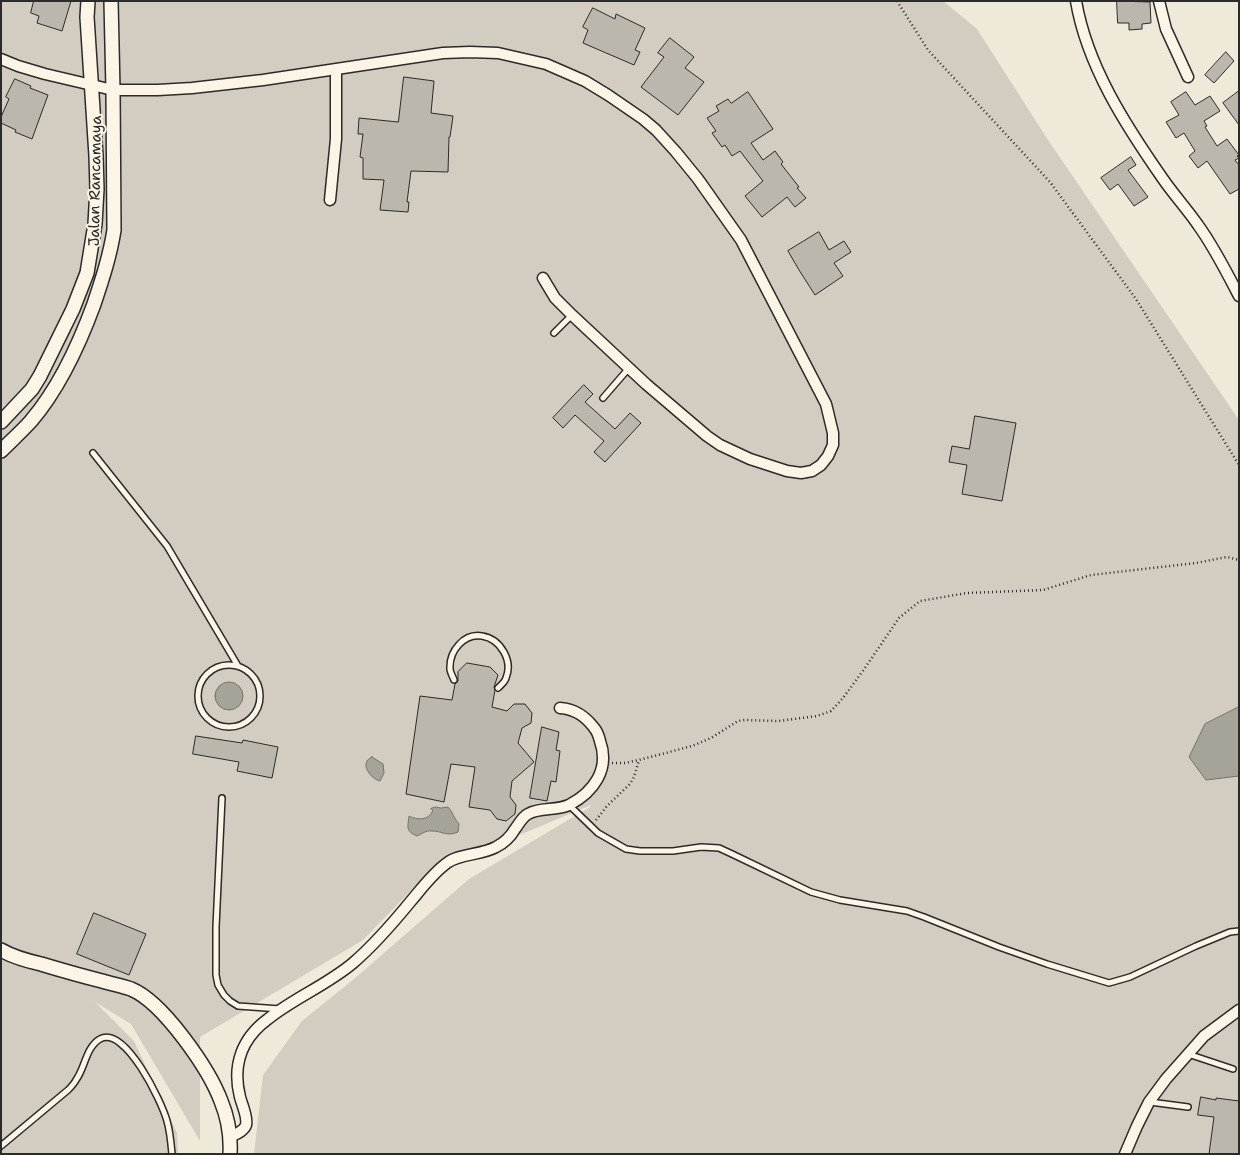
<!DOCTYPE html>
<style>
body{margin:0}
#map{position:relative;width:1240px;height:1155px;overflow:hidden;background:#efe9da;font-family:"Shantell Sans",sans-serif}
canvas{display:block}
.frame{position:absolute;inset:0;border:2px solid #2b2b2b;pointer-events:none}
</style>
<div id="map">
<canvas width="1240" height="1155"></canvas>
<div class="frame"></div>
</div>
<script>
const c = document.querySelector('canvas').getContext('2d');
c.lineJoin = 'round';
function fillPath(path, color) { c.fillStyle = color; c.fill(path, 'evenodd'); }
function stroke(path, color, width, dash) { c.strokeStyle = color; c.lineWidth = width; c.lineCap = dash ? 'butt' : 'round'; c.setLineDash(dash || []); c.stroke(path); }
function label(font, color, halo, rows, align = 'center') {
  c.font = font + ' "Shantell Sans",sans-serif'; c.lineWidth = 4; c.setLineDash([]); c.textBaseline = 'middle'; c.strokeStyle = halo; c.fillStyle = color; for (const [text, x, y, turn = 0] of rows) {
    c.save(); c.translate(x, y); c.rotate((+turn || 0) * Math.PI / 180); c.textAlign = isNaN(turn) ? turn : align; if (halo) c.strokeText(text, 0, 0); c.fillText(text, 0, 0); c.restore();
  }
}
fillPath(new Path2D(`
 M1,1H943L977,29L1048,140L1239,420V1154H254L263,1075L302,1021L354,979L469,879L590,807L591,805L427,874L363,940L200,1037V1141L131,1024L95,1002L134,1041L177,1133L178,1154H1V957L45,973L1,947Z`), '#d2cdc0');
const water = new Path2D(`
 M215 696a14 14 0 1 1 28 0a14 14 0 1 1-28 0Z
 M1239,707V776L1206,780L1189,757L1205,724Z
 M372,757L383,764L384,773L380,781C371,779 358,763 372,757Z
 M435,807L441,808L448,807C453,812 454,819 459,824L458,832C447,837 442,831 432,831C426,830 422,834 417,836C405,831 408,827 409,816C417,820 429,821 433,810L431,809Z`);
fillPath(water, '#a6a399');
stroke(water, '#75736d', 1);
const building = new Path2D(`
 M34,1H71L62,31L37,23L39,16L31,13Z
 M1117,1L1150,2L1151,23L1142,24V29L1129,30V23H1118Z
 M593,8L615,19L616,14L645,28L635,50L640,52L634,65L583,43L588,30L583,27Z
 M670,38L694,57L685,68L704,82L678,115L641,87L664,57L658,53Z
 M1226,52L1234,61L1214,83L1205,75Z
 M404,77L434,81L431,113L453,116L450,137H449L448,172L411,171L407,202H409L408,212L380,210L384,180L363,179V158L360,157L363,134H358L359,118L398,122Z
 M15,79L31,86L30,88L48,95L32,139L15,132L16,130L1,123V117L9,99L6,97Z
 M1239,91V125L1223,103Z
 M748,92L773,129L751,143L763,160L775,151L783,162L781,164L799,187L797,188L806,198L795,207L787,197L762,217L745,196L763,181L740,151L732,156L725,145L722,147L712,133L716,131L707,118L719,111L716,106L728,99L731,103Z
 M1186,92L1195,105L1210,96L1220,111L1204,121L1207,126L1205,127L1217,146L1227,139L1239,155L1237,156L1239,158L1235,160L1239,165V189L1230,194L1207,161L1198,168L1189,156L1195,151L1184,133L1176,138L1166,122L1179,115L1171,102Z
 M1131,157L1136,165L1128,170L1148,197L1134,206L1118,184L1110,190L1101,178Z
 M819,232L829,250L844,241L851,252L834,263L843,276L815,295L799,270L788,251Z
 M584,385L593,394L585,402L615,429L630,413L641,423L605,462L594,452L604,441L575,415L563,428L553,418Z
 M975,416L1016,423L1002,501L962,494L967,465L949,462L952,446L969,449Z
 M467,663L490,667L498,675L494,687L495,690L492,707L507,711L514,704H525L532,713L531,723L522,728L518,743L534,762L512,781L510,797L516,805L515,814L506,821L497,819L490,810L469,807L475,767L451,764L444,802L406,794L420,696L452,700L455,684L458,681V672Z
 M542,727L559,732L556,750L560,751L556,782L551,781L547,801L530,798Z
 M196,736L242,743L243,740L278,747L272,778L237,771L239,762L193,754Z
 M94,913L146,934L129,975L77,954Z
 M1201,1097L1216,1100V1098L1239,1101V1154H1209L1214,1117L1198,1115Z`);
fillPath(building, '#bcb7ac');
stroke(building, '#2b2b2b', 1);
const service = new Path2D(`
 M554,333L572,315
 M603,398L629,368
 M93,453L167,546L238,666
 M198 696a31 31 0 1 1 62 0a31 31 0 1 1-62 0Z
 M454,680C453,677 450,672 450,669C449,651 464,633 482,636C501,639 513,661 506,678C505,682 501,685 498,688
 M222,798L216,927V975L218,985L224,995L230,1001L238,1006L280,1009
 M569,805L598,833L626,849L640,851H673L701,847L719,848L732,854L811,892L840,900L907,911L924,917L999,947L1047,964L1109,983L1130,977L1196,946L1230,932L1239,931
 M1188,1054L1233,1069
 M1150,1102L1188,1107
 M1,1146L68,1090C71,1087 74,1084 76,1080C85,1068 86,1047 100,1039C125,1025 162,1102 167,1121C170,1131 171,1143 172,1154`);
const minor = new Path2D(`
 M1076,1C1087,66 1126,126 1163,179C1174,195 1187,209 1198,225C1214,247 1226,271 1239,296
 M1159,1L1166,29L1188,77
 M1,59L18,66L45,74L113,90H158L192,88L263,80L443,53L470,52L498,53L546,64L585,81L608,95L643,119L656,130L676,152L698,179L741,240L826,404L833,433V445L828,456L821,465L812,471L801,473L787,471L750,459L720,445L707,436L646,384L572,315L555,298L543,278
 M330,200L336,139V69
 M230,1137C236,1134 244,1131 246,1125C248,1117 242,1105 240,1097C232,1065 242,1038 268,1019C294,998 327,985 353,963C374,945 393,923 411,901C422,888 433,873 447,863C458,854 482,855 496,847C504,843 511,836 515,829C519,824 522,817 528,814C540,807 556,811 569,805C594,792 610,769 600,741C599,737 598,733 595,729C586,717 576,709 560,708
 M1125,1154L1137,1126L1149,1102L1166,1079L1204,1036L1239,1010`);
const tertiary = new Path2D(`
 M1,422L32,389L40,376L73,309L87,273L95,224L97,189L96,156L87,17L88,1
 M1,451C11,441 22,431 31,421C60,387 79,345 94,304C102,280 110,256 114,230L113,90L111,1
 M1,950C13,957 28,961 41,964C61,970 82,976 102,981C112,984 122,986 131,989C163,1002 209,1069 221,1101C228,1118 231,1136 230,1154`);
stroke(service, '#2b2b2b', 8);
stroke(minor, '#2b2b2b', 13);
stroke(tertiary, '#2b2b2b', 16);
stroke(new Path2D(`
 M897,1L928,50L1050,182L1136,299L1239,465
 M612,763H625L639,760L692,746L711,738L738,721L745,720L779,721L817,716L831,711L843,698L865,668L899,618L920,601L967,593L1043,590L1091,575L1196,563L1227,557L1239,560
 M596,820L607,806L630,784L634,777L639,760`), '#2b2b2b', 2.5, [1, 3]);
stroke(service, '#fcf5e5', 5);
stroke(minor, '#fcf5e5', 10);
stroke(tertiary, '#fcf5e5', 13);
label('15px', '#2b2b2b', '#fcf5e5', [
 ["Jalan Rancamaya",96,181,-89]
]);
</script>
